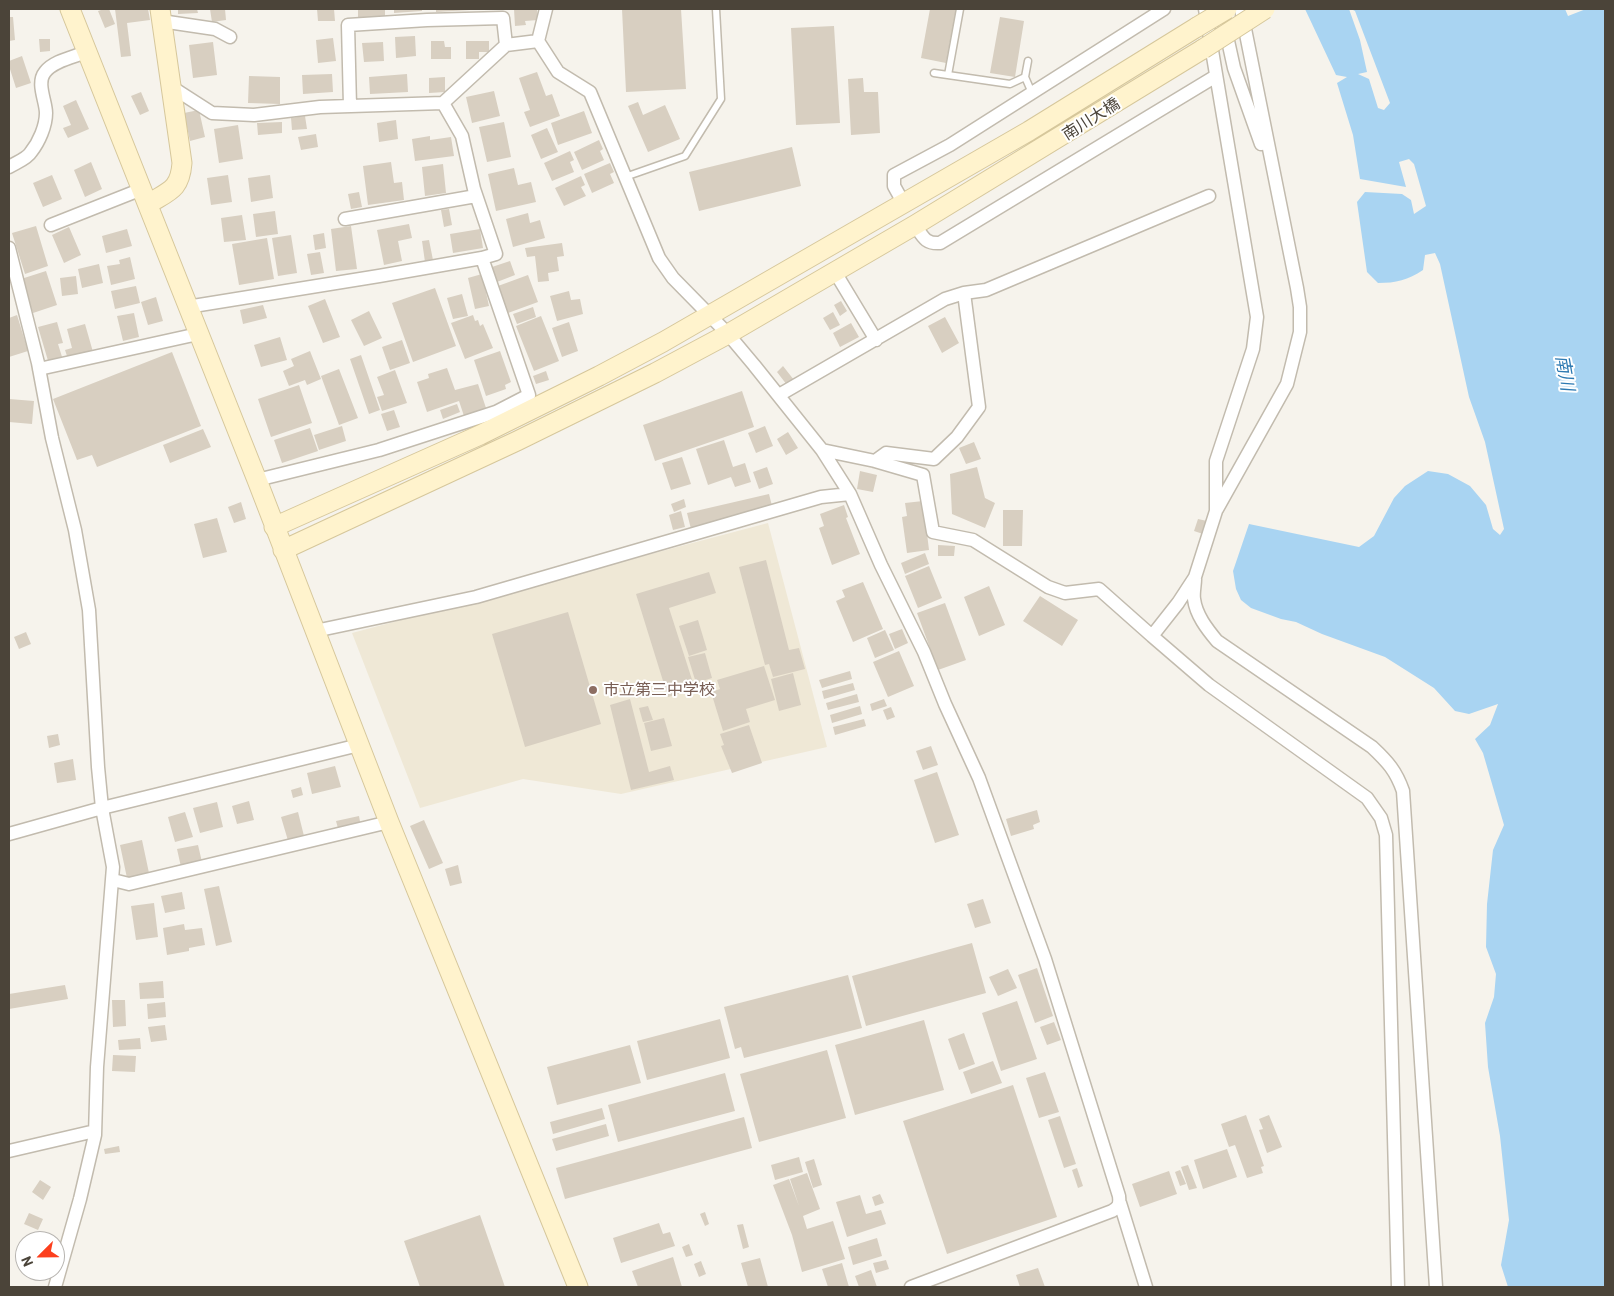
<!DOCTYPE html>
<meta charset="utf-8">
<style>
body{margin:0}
#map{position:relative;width:1614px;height:1296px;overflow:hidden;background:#f6f3ec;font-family:Barlow,sans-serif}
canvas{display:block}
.frame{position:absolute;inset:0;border:10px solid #4b4439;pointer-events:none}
.north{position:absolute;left:15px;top:1231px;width:50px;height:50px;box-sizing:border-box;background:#fff;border:1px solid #b7b4b0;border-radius:50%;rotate:247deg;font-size:14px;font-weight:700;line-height:20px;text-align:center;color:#4b4439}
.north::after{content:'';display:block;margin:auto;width:18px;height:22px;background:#fc3f1d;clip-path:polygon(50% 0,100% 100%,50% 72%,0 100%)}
</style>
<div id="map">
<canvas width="1614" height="1296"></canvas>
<div class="frame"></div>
<div class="north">N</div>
</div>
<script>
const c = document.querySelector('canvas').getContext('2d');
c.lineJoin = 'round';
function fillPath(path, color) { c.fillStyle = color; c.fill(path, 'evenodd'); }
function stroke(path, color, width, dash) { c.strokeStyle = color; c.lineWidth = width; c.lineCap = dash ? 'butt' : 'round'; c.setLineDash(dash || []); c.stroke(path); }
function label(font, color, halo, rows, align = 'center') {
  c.font = font + ' Barlow,"Noto Sans JP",sans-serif'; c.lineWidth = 4; c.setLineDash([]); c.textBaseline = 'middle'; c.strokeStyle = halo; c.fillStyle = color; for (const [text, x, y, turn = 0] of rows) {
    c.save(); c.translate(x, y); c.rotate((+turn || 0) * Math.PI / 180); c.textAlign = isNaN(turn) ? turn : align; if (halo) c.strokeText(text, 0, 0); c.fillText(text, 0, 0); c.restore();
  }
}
fillPath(new Path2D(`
 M768,523L827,747L621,794L523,779L420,808L352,633Z`), '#efe8d6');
fillPath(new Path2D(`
 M1305,9H1349L1360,40L1367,72L1358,74L1369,79L1378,108L1384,110L1390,103L1355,11L1351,9H1565L1568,16L1586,9H1605V1287H1508L1501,1265L1509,1220L1500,1136L1488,1067L1485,1023L1494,997L1496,974L1486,947L1487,904L1493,850L1504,825L1483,753L1475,739L1490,725L1498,704L1469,714L1455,711L1434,688L1385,657L1322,634L1296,622L1281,619L1251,608L1241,600L1236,589L1233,571L1249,524L1359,547L1374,536L1394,498L1405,486L1428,471L1448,474L1470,486L1486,505L1493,529L1500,535L1504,529L1485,442L1469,397L1440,264L1435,253L1425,255L1423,270C1408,280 1396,283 1378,283L1367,272L1357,202L1365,192L1402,194L1411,200L1414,214L1426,206L1414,164L1409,159L1399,162L1406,187L1360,179L1353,135L1337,83L1347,77L1336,75Z`), '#a9d4f2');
fillPath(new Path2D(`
 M104,9H109L115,24L105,28L98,11Z
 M115,9H148L150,20L127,23L131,56L121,57Z
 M178,9H197L198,13L178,14Z
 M210,9H225L226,20L212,22Z
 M317,9H334L335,21H318Z
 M358,9H385V16L358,19Z
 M394,9H422V11L394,13Z
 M436,9H470V10L436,12Z
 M514,9H537L538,20L525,21L526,25L515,26Z
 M622,9H681L686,89L626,92Z
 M930,9H956L946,63L921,58Z
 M9,17H13L15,40L9,41Z
 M1000,17L1024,21L1015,77L990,73Z
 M834,26L840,123L796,125L791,28Z
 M415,36L416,56L396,58L395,37Z
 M333,38L336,61L318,63L316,40Z
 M39,39H50V51L40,52Z
 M431,41H444L445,47H451V59H431Z
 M466,41H489V52H479V59H466Z
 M213,42L217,75L193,78L189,45Z
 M383,42L384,61L364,62L362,43Z
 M22,56L31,83L16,88L9,66V61Z
 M537,72L546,96L552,94L560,116L530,127L524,112L530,110L519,78Z
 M332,74L333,92L303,94L302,75Z
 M407,74L408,92L370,94L369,77Z
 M249,76L280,77V104L248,103Z
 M445,77V92L429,93V78Z
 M863,78L864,92H878L880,133L851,135L848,79Z
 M494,91L500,116L472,123L466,97Z
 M141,92L149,111L140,115L131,96Z
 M76,100L89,129L68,138L63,128L71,125L63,106Z
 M638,102L643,115L665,105L680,139L648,152L628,106Z
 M199,110L205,137L190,141L184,113Z
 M584,111L592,133L558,145L551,123Z
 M305,116L307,129L292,130L291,118Z
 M396,120L398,139L379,142L377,123Z
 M282,122V133L258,135L257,123Z
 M504,122L511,157L487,162L479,127Z
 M238,125L243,159L219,163L214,129Z
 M547,128L558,152L541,159L531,135Z
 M316,134L318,147L301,150L298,137Z
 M430,136V140L451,137L454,156L415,161L412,139Z
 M599,140L603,149L600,151L604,160L582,170L574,152Z
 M792,147L801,186L699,211L689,172Z
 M570,151L574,160L570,162L574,172L552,181L544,163Z
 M91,162L102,189L85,197L74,170Z
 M391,162L394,183L402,182L404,200L368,205L363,166Z
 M610,163L614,172L610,174L614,183L592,193L584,174Z
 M443,164L446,193L425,196L422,167Z
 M514,168L518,185L531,182L536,202L496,211L488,174Z
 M52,175L62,199L43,207L33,183Z
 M228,175L232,202L211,205L207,178Z
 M270,175L273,198L251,202L248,178Z
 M581,176L585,185L581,187L586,196L564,206L555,188Z
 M359,192L362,207L351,209L348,194Z
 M449,209L452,225L444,227L441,210Z
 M275,211L278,234L256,237L253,214Z
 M528,213L530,223L540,220L545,238L513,247L506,219Z
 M242,215L246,240L224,242L221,218Z
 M409,224L412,238L398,241L402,261L384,265L377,230Z
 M36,226L48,266L25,274L12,233Z
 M351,226L357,269L336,271L331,229Z
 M69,227L81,255L64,263L52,235Z
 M127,229L132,246L106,253L102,236Z
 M480,229L483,248L453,253L450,234Z
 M324,233L326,248L315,250L313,235Z
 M291,235L297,273L278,276L272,238Z
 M267,238L274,279L239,285L232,244Z
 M429,240L433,260L425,262L422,241Z
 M562,243L564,256L557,257L559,271L548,273L549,281L538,282L535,256L527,257L525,248Z
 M320,252L324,273L311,275L307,254Z
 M130,257L135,279L111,285L107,266L120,264L119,260Z
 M510,261L515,275L497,282L492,267Z
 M99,264L103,283L82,288L78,269Z
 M46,271L57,305L33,313L21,279Z
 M482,274L489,306L475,309L468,278Z
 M528,275L538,302L508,313L498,286Z
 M76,276L78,294L62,296L60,278Z
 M136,286L140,303L115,309L111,291Z
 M435,288L456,346L413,362L392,303Z
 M569,291L571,300L580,299L583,314L557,321L550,296Z
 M462,294L468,316L453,319L447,298Z
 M156,297L163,321L148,325L141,302Z
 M325,299L340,337L323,343L308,306Z
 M841,301L847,311L840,316L834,305Z
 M263,305L267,318L243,324L240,310Z
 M533,307L536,317L517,324L513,314Z
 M369,311L382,338L364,346L351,320Z
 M833,312L840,325L830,330L823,318Z
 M134,313L139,337L123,341L117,316Z
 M17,315L28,351L9,357V318Z
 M473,315L475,321L478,320L480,326L483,324L493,348L465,359L451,323Z
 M541,316L559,361L534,371L516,326Z
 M945,317L959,343L942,353L928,326Z
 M57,322L63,343L58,344L63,360L49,364L38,327Z
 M569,322L578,351L562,357L552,328Z
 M851,323L859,337L840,347L833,333Z
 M85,324L93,352L68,359L65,350L72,348L67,329Z
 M280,337L287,360L261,367L254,345Z
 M402,340L410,363L390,370L382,347Z
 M310,351L321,379L307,385L305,380L289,386L283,371L294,366L291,359Z
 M500,351L511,382L505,385L506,389L486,396L474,360Z
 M172,352L201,426L97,467L92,455L77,460L53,399Z
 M361,355L380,410L369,414L350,359Z
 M783,366L794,380L787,385L777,372Z
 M447,368L455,390L478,384L486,408L464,416L459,401L427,412L417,382L429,378L428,374Z
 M339,369L358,418L339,425L321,376Z
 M395,370L407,403L382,411L377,397L384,395L377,377Z
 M546,371L549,380L536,384L533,376Z
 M299,385L312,423L271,437L258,399Z
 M742,391L754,427L655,461L643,425Z
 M9,399L34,401L32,424L9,422Z
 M457,404L460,412L443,419L440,410Z
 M394,410L400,427L387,431L381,414Z
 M342,426L346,441L319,450L314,435Z
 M765,426L773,446L756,453L748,433Z
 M310,428L318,451L282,463L274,440Z
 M203,429L211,447L170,463L163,445Z
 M788,432L798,448L786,455L777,439Z
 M724,440L733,467L745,463L751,482L735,487L731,477L708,485L696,449Z
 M974,442L981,459L966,464L959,448Z
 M682,457L691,484L671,490L662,463Z
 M767,467L773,484L759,489L753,472Z
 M977,467L985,498L995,503L985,528L952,514L950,474Z
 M860,471L877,475L873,492L857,489Z
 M769,494L773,510L691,529L687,513Z
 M684,499L686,507L674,512L671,504Z
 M923,501L929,550L907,553L902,517L907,516L905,503Z
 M241,502L246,519L234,523L228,507Z
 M844,505L848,517L846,518L860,554L832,565L819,528L824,526L820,514Z
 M1003,510H1023L1022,546H1003Z
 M681,511L685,527L673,530L669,515Z
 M217,518L227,552L203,558L194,524Z
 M1198,519L1207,521L1203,534L1194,531Z
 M938,545L955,546L954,556H938Z
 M925,553L929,564L905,574L901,563Z
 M766,560L789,650L799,648L805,669L773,677L769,664L765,665L739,567Z
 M929,566L942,598L918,608L905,576Z
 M709,572L716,593L669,608L695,689L668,697L636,594Z
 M863,582L883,629L853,642L836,601L845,597L842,590Z
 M989,586L1005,625L979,636L964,597Z
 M1040,596L1078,620L1062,646L1023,621Z
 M945,603L966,660L938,670L917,613Z
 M568,612L601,724L525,747L492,634Z
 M698,620L707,650L689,656L679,626Z
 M902,629L908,643L895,649L889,634Z
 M885,630L894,650L875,658L867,638Z
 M26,632L31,644L19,649L14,637Z
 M899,651L914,686L888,697L873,662Z
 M705,653L712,678L696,683L688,657Z
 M764,666L775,700L746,709L750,722L723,731L711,692L720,689L717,680Z
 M850,671L852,679L822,688L819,680Z
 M793,673L801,705L779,711L771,679Z
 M853,683L855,690L824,699L822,691Z
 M857,694L859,702L828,710L826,703Z
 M630,699L649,772L670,766L674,780L631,790L610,705Z
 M884,699L887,706L872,711L870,704Z
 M648,706L653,720L643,722L639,708Z
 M860,706L862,714L832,723L830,715Z
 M891,707L895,717L887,720L883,710Z
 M664,718L672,746L651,751L644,723Z
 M864,719L866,726L835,735L833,727Z
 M749,725L762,763L732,773L721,746L724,745L720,734Z
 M58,734L60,745L49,748L47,736Z
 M931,746L938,765L923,770L916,751Z
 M73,759L76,780L57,783L54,763Z
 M335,766L341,787L312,794L307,773Z
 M937,772L959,835L935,843L914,780Z
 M301,787L303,795L293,798L291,790Z
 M249,801L254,820L237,824L232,806Z
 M217,802L223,827L200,833L193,808Z
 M1037,810L1040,822L1033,825L1034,829L1011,836L1006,819Z
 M185,812L193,837L175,842L168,817Z
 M298,812L305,840L289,844L281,817Z
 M359,816L361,827L339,832L336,821Z
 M424,820L443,863L429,869L410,826Z
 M142,840L149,873L127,878L120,845Z
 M198,845L202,862L181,867L177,849Z
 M458,865L462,883L450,886L445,869Z
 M219,886L232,942L216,946L204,889Z
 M182,892L185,909L165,913L161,896Z
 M983,899L991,923L975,928L967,904Z
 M154,903L158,937L136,940L131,906Z
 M184,924L185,930L202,928L205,945L189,948V951L167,955L163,928Z
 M972,943L986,993L866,1026L852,976Z
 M1037,968L1053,1016L1035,1023L1018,975Z
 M1008,969L1017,988L998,996L989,977Z
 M848,975L862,1028L744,1058L741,1047L735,1049L724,1007Z
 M163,981L164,998L140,999L139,983Z
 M65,985L68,999L9,1009V994Z
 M112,1000H125L126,1026L113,1027Z
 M1017,1001L1037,1059L1001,1071L982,1013Z
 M165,1002L166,1017L148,1019L147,1004Z
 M720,1019L730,1058L647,1080L637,1041Z
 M924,1020L944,1090L855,1115L835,1045Z
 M1054,1022L1061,1040L1047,1045L1040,1027Z
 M165,1025L167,1040L151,1042L148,1027Z
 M964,1033L975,1064L959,1070L948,1039Z
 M140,1038L141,1049L119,1050L118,1040Z
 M630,1045L641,1083L557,1105L547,1067Z
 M827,1050L846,1118L759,1142L740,1074Z
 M113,1055L136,1056L135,1072L112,1071Z
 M993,1061L1002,1083L971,1094L963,1072Z
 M1045,1072L1059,1112L1039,1118L1026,1078Z
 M725,1073L735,1111L618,1142L608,1105Z
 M1013,1085L1057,1217L947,1254L903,1121Z
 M602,1108L605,1119L553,1134L550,1122Z
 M1246,1115L1264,1166L1261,1167L1263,1173L1247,1178L1235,1145L1229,1147L1221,1124Z
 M1269,1115L1282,1147L1267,1153L1259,1130L1263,1129L1259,1119Z
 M1060,1116L1076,1164L1064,1168L1048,1120Z
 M744,1117L752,1148L565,1199L556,1168Z
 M606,1124L609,1136L556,1151L552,1139Z
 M119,1146L120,1152L105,1154L104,1149Z
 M1227,1149L1237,1177L1203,1189L1194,1160Z
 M799,1157L803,1172L775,1180L771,1165Z
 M814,1159L822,1185L813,1188L805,1162Z
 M1188,1165L1197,1188L1189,1190L1181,1167Z
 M1077,1168L1083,1186L1078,1188L1072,1170Z
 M1180,1170L1186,1184L1180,1186L1175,1172Z
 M1169,1171L1177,1194L1140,1207L1132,1184Z
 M807,1173L820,1209L803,1216L807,1229L833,1221L845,1259L802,1272L792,1235L773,1185L789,1179L799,1206L790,1179Z
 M40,1180L51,1187L43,1200L32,1192Z
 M880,1194L884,1203L875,1206L872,1197Z
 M860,1195L866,1214L881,1210L886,1224L847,1237L836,1202Z
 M705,1212L709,1224L705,1226L700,1214Z
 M29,1213L43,1219L38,1230L24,1224Z
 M480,1215L505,1287H420L404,1241Z
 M659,1223L663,1234L670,1232L675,1246L621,1263L613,1238Z
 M743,1224L749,1247L743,1249L737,1225Z
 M877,1238L882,1256L853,1265L848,1247Z
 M689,1244L693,1255L686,1257L682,1247Z
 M673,1257L682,1287H638L632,1271Z
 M760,1258L768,1287H748L741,1263Z
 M886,1260L889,1269L876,1273L873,1263Z
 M701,1261L706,1274L699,1277L694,1264Z
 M842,1263L849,1287H828L822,1269Z
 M1038,1268L1045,1287H1020L1016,1275Z
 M871,1270L877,1287H859L855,1276Z`), '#d8cfc1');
const lane = new Path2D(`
 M1028,61L1025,77L1032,93
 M934,73L1010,84L1025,77
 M948,75L960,9
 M625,177L685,156L721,99L716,9`);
const street = new Path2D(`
 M1221,9L1234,68L1261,144
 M161,21L215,29L230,37
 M538,41L546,9
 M170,86L212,113L254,115L320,107L443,103L462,136L474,189L496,254L482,258L529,395L496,412L379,450L257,480
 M443,103L506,45L538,41L558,72L590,92L659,258L673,278L728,334L754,365L822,450L850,494
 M350,106L348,25L427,20L503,18L506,45
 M9,167C15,163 27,159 31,152C39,142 46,126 46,113C46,101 36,83 45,72C53,61 74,57 86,52
 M904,204L894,186V175L950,145L1164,9
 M345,219L476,196
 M51,225L142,189
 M915,225C923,237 925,244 940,243L1216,76
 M9,248L38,363L52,438L75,530L89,610L98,767L102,808L113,867L97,1067L95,1135L80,1199L55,1287
 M835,272L876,340
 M187,307L379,276L482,258
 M39,369L198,334
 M779,395L945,299L964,293L986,290L1209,196
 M822,450L875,461L923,475L933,532L973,540L1048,587L1065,593L1099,589L1152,636L1178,603L1195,577L1216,511V461L1253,349L1257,317L1205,9
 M875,461L886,453L934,459L957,437L979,407L964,293
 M1217,509L1287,384L1300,332V307L1297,288L1241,9
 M1195,579C1195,585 1193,593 1194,599C1196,615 1207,629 1217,641L1372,747C1388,762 1396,771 1403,791L1436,1287
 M315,631L476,597L821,497L850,494L881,565L924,652L945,704L979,778L1045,959L1119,1196C1120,1204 1119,1207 1112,1211L911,1287
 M1152,636L1209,685L1367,798L1381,818L1386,835L1398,1287
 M9,834L102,808L359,745
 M113,880L129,884L389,822
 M9,1151L95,1131
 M1120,1203L1146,1287`);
const secondary = new Path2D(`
 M70,9L257,480L389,822L578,1287
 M148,204C169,191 180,190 182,163L160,9
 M274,527L480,435L599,376L663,342L1029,131L1197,27
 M283,550L517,441L655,373L728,334L915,225L1203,49`);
stroke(lane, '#c2bbae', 9);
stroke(street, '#c2bbae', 15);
stroke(secondary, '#d6c79b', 21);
stroke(lane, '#fff', 6);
stroke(street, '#fff', 12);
stroke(secondary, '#fff3cd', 19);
const secondaryBridge = new Path2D(`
 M1197,27L1227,9
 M1203,49L1265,9`);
stroke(secondaryBridge, '#d6c79b', 21, []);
stroke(secondaryBridge, '#fff3cd', 19);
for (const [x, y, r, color] of [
 [593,690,5,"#8d6e63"]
]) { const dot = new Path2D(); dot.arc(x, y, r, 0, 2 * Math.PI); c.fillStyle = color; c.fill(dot); stroke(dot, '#fff', 2); }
label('16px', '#4b4439', '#fff', [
 ["南川大橋",1091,119,-32]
]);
label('16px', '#785e54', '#fff', [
 ["市立第三中学校",603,690]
], 'left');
label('italic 18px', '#2e7ab2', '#fff', [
 ["南川",1565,373,80]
]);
</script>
